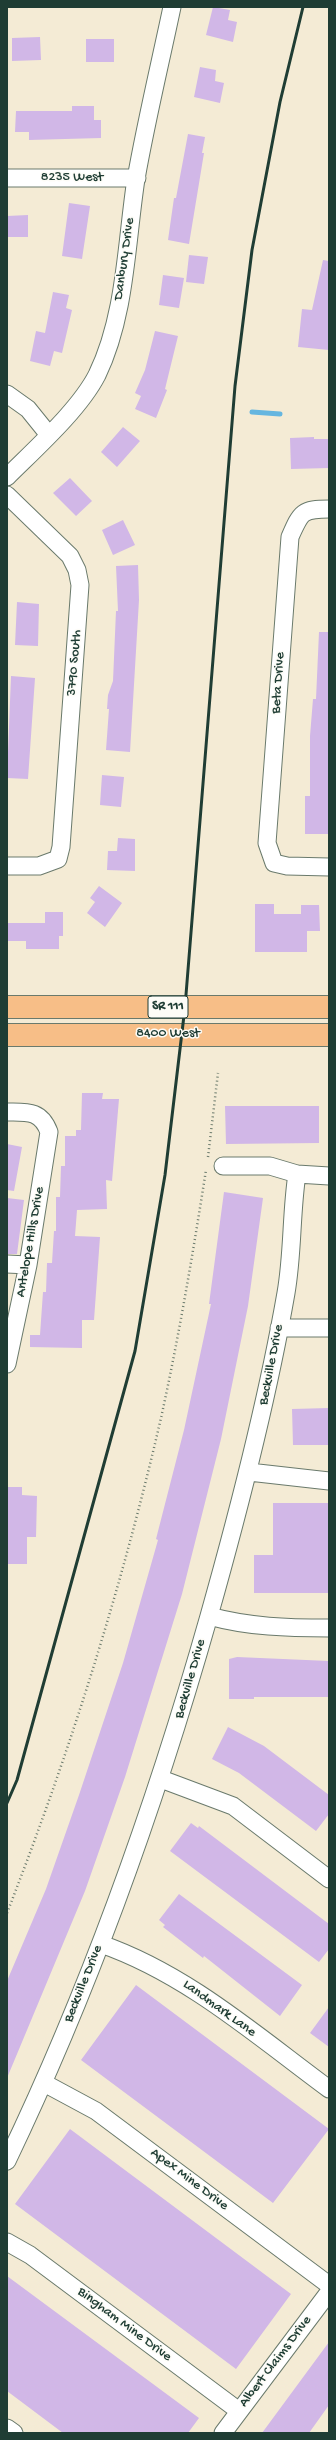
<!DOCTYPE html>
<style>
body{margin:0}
#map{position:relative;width:336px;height:2440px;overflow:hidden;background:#f4ebd5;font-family:"Gochi Hand",sans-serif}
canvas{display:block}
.frame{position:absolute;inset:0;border:8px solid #1f3d34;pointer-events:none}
</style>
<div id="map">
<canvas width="336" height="2440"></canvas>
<div class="frame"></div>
</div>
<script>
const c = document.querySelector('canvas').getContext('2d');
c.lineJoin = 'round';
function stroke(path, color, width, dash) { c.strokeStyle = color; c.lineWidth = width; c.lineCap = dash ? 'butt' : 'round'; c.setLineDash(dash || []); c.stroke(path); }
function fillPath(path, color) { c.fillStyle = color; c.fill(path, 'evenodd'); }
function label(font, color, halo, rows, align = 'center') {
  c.font = font + ' "Gochi Hand",sans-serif'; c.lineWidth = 3; c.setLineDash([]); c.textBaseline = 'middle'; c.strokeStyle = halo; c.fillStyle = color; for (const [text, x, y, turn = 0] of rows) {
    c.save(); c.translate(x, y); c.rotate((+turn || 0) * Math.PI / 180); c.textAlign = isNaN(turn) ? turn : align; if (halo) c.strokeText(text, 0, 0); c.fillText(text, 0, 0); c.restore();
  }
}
stroke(new Path2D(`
 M252,412L280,414`), '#65b6e0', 5);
fillPath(new Path2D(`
 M213,7L230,10L228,20L237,22L233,42L206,35Z
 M40,37L41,60L12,61V38Z
 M86,39H114V62H86Z
 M200,67L216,70L215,81L224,83L220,103L194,97Z
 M72,106H94V120H101V138L29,140V132H15L16,111H72Z
 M188,134L205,137L202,153H204L189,244L168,240L174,198H176Z
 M69,203L90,206L82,259L62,256Z
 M28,215V237H7V216Z
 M189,255L208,257L204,284L186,282Z
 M323,260L329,261V350L298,347L302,309L312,310Z
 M163,275L184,278L179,308L159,305Z
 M53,292L69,295L66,308L72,310L62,353L54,351L50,366L30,361L36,331L45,333Z
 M155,331L178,336L165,389L167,390L156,418L135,409L141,396L135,393L145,370Z
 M123,427L140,441L117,467L101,452Z
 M314,437V439H329V468L291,469L290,438Z
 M70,478L92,501L76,516L53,493Z
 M123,520L135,545L113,555L102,530Z
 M138,565L139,600L130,752L106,750L109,709H107L108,695L113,681L116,611H118L116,566Z
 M17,602L39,604L38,646L15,645Z
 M319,632H329V834H305V796H310V736L313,699H316Z
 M11,676L35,678L28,779L7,778Z
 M102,775L124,777L121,807L100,805Z
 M118,838L135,839V871L107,870L108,851H117Z
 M99,886L122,903L105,927L87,913L95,902L90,898Z
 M255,904H274V914H301V905H319L320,931H307V952H255Z
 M45,912H63V936H59V949H26V941H7V923H45Z
 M82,1093H103L102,1099H119L112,1181L106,1180L107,1209L77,1210L75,1236L100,1237L94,1320H82V1348L30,1347V1335H40L43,1292H46L47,1263H52L54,1231H56V1197H60L61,1166H65V1136H76V1130H81Z
 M225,1106H319V1143L226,1144Z
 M7,1144L22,1147L14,1191L7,1190Z
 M224,1192L263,1198L248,1306L221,1439L182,1594L125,1777L85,1891L7,2078V1981L46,1889L79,1795L123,1663L158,1540L156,1539L184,1430L211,1304H209Z
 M7,1198L24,1200L17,1254H7Z
 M329,1408V1445H293L292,1409Z
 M7,1487H22V1495L37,1496L36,1537H27V1564H7Z
 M273,1503H329V1593H254V1555H273Z
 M237,1657L329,1661V1697H254V1699H229V1659Z
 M228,1727L264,1746L329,1795V1814L316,1831L239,1773L212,1759Z
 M191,1823L198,1828L199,1826L329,1924V1949L319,1962L170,1851Z
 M179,1894L302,1985L280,2016L204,1956L203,1958L163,1927L165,1925L159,1920Z
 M136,1985L329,2129L273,2203L81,2060Z
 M329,2007V2047L310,2033Z
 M70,2129L291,2294L236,2369L15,2204Z
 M7,2276L199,2418L188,2433H63L7,2391Z
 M329,2342V2405L309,2433H262Z`), '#d1b7e7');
const street = new Path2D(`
 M7,178H137
 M7,394L28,409L49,435
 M7,477C35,449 79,410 97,375C126,315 126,244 136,179C146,122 160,64 172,7
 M7,495L70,556L77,570L80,585L61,847L58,859L39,866H7
 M329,509C302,509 301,512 290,537L267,843L274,863L287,866L329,867
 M7,1112C27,1112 41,1110 49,1132L28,1265L7,1364
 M223,1166H270L297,1174L329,1176
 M7,1264L28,1265
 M279,1328H329
 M249,1472L329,1481
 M209,1616C249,1627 288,1628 329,1628
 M161,1779L233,1806L329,1879
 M101,1944C187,1974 257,2036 329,2089
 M44,2083L96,2111L329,2285
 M7,2161C91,1986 156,1803 209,1616C239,1510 267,1402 286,1293C293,1253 291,1213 297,1174
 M7,2242L30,2255L239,2411
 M7,2428L14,2433
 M223,2433L329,2292`);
const primary = new Path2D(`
 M7,1007H329
 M7,1035H329`);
stroke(street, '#6a7a6c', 19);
stroke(primary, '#6a7a6c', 24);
stroke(new Path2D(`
 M208,1157L218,1073
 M7,1913C70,1752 122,1587 161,1418C179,1336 193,1253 206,1170`), '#6a7a6c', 2.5, [1, 3]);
stroke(street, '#fff', 17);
stroke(primary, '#f7be87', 22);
stroke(new Path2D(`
 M7,1803L17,1780L135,1351L165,1175L185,1007L235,386L252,250L280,102L303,7`), '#1f3d34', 3);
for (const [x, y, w] of [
 [168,1007,40]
]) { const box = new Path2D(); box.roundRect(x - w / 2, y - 11, w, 22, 3); c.fillStyle = '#fdfcf7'; c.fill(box); stroke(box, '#1f3d34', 1); }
label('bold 13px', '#1f3d34', null, [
 ["SR 111",168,1007]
]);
label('14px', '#1f3d34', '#fdfcf7', [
 ["8235 West",72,178],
 ["Danbury Drive",125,259,-82],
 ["3790 South",75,663,-85],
 ["Beta Drive",279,683,-86],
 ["8400 West",168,1034],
 ["Antelope Hills Drive",31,1242,-80],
 ["Beckville Drive",272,1365,-79],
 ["Beckville Drive",191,1679,-74],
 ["Beckville Drive",84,1984,-68],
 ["Landmark Lane",219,2009,36],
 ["Apex Mine Drive",189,2180,37],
 ["Bingham Mine Drive",124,2325,37],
 ["Albert Claims Drive",276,2362,-53]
]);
</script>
